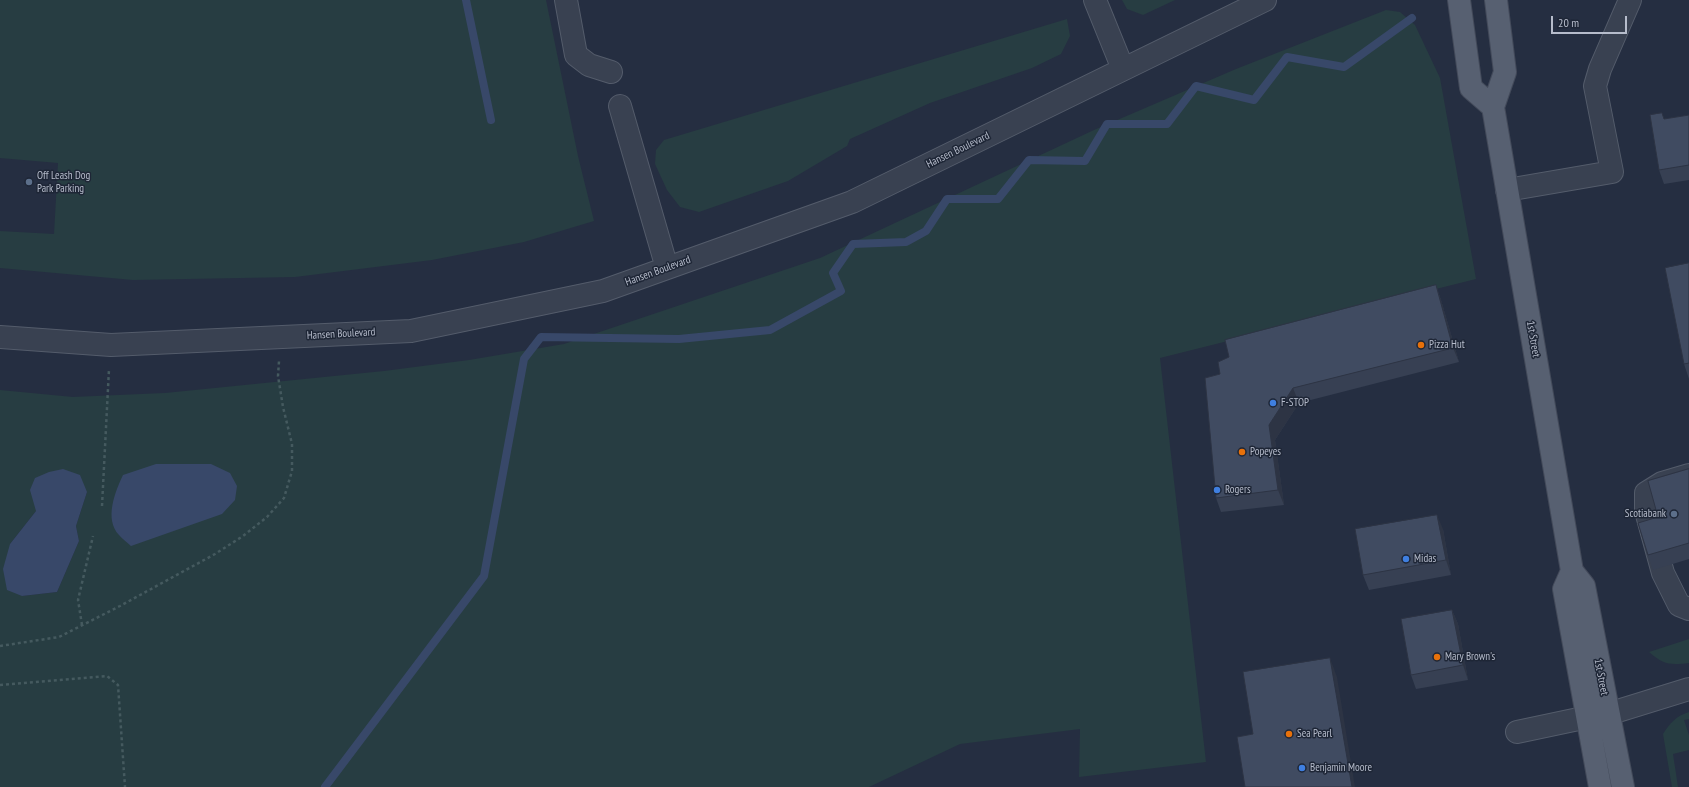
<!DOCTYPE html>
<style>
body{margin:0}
#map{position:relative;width:1689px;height:787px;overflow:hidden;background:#252e41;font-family:"PT Sans Narrow",sans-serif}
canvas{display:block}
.scale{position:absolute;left:1551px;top:16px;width:76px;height:18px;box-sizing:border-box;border:2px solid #b6bccb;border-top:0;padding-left:5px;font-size:12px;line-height:14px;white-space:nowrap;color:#b6bccb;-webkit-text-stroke:3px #1e2636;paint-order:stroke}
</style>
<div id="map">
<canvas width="1689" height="787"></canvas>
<div class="scale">20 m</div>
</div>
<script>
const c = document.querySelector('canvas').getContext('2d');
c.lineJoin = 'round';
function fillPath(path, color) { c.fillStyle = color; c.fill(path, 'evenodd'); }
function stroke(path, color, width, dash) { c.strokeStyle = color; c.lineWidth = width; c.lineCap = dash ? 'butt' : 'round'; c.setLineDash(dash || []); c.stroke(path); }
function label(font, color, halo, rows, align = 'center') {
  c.font = font + ' "PT Sans Narrow",sans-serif'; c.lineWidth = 3; c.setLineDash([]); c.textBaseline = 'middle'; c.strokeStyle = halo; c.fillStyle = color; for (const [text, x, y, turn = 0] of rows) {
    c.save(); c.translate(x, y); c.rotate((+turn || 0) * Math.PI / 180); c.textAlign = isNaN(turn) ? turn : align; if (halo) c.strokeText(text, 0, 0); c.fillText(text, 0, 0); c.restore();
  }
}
fillPath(new Path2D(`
 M0,0H546L578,156L594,221L524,242L432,260L295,277L133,280L0,268V231L54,234L58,163L0,158Z
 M1122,0H1175L1143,15L1127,9Z
 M1386,10L1400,12L1415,25L1440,78L1476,279L1160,358L1206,762L1079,777L1080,729L960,744L869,787H0V390L73,397L165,393L384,371L469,360L564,344L820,258L1094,130L1236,69ZM87,492L76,526L79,541L57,592L22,596L10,544L36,511Z
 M1067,19L1070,36L1061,54L1032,68L930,103L850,139L847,146L788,181L699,212L680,207L667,190L655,164L656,150L664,140Z
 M1689,639V663C1670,665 1664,665 1649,652Z
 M1689,712V719L1684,720L1689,735V750L1673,754L1678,787H1672L1663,734C1670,723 1676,716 1689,712Z`), '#273d42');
fillPath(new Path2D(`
 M156,464H211L230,473L237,486L235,500L222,514L131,546C127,542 122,539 119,535C104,519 115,492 123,475Z
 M63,469L80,475L87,492L76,526L79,541L57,592L22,596L7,590L3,569L10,544L36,511L30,490L35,478L49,472Z`), '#384869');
stroke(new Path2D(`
 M466,0L491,120
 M325,787L484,576L524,359L541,337L679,339L770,330L841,291L833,273L853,244L906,242L926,231L947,199H998L1029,160L1085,161L1107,124H1167L1196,86L1254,100L1287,57L1344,67L1412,18`), '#384869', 8);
const minor = new Path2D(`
 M566,0L576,55L589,65L611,72
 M1095,0L1123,69
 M620,106L667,268
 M1507,190L1612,172L1595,86L1600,69L1630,0
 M0,337L111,345L411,331L603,291L852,202L1265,0
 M1689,475L1662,483L1646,493V511L1663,573L1679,605L1689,609
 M1517,732L1588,717L1608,714L1689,689`);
const major = new Path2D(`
 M1459,0L1471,88L1493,107
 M1496,0L1505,72L1493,107L1572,571L1584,586L1623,787
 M1572,571L1564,589L1600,787`);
stroke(minor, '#545c6b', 24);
stroke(major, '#434a5a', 24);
stroke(new Path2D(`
 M102,506L109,369
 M82,625L78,600L93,536
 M0,646L59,637L120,606L215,554L243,536L267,517L284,498L292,471V444L283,407L278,376L279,361
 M0,685L107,676L118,685L125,787`), '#455a5f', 2.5, [3, 3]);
stroke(minor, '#394151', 22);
stroke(major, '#576071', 22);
fillPath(new Path2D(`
 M1689,115V180L1664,184L1659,170L1664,119Z
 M1689,263V379L1684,364Z
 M1436,285L1441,300L1459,362L1299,403L1275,440L1284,505L1221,512L1216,498L1220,374Z
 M1689,469V559L1653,570L1648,555L1658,517Z
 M1443,529L1451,575L1369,590L1363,575Z
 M1452,610L1458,624L1468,680L1416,689L1411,675Z`), '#374053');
fillPath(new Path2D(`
 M1436,285L1441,300L1459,362L1453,348Z
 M1293,388L1299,403L1275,440L1284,505L1278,490L1269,425Z
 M1437,515L1443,529L1451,575L1446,560Z
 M1452,610L1458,624L1468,680L1463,665Z
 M1330,658L1337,677L1355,787H1352Z`), '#2d3444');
const building = new Path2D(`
 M1662,113L1664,119L1689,115V165L1659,170L1650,115Z
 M1689,263V363L1684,364L1665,268Z
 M1436,285L1453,348L1293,388L1269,425L1278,490L1216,498L1205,378L1220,374L1218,362L1229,357L1225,340Z
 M1689,469V543L1648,555L1638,523L1658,517L1648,481Z
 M1437,515L1446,560L1363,575L1355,529Z
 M1452,610L1463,665L1411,675L1401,619Z
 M1330,658L1352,787H1245L1237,737L1253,734L1243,672Z`);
fillPath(building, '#404b61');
stroke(building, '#2d3444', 1);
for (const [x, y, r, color] of [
 [29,182,4,"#5c6f8a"],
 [1421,345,4,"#e8710a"],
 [1273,403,4,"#3f7fe0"],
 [1242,452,4,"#e8710a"],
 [1217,490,4,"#3f7fe0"],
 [1674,514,4,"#5c6f8a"],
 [1406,559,4,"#3f7fe0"],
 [1437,657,4,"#e8710a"],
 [1289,734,4,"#e8710a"],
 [1302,768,4,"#3f7fe0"]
]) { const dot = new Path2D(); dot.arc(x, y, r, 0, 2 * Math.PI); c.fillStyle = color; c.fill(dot); stroke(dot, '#1e2636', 1.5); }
label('11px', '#b6bccb', '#1e2636', [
 ["Hansen Boulevard",958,150,-26],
 ["Hansen Boulevard",658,271,-20],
 ["Hansen Boulevard",341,334,-3],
 ["1st Street",1533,339,80],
 ["1st Street",1601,677,79]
]);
label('11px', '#b6bccb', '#1e2636', [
 ["Off Leash Dog",37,176],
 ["Park Parking",37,189],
 ["Pizza Hut",1429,345],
 ["F-STOP",1281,403],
 ["Popeyes",1250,452],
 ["Rogers",1225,490],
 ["Scotiabank",1666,514,"right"],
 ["Midas",1414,559],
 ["Mary Brown's",1445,657],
 ["Sea Pearl",1297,734],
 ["Benjamin Moore",1310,768]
], 'left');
</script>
